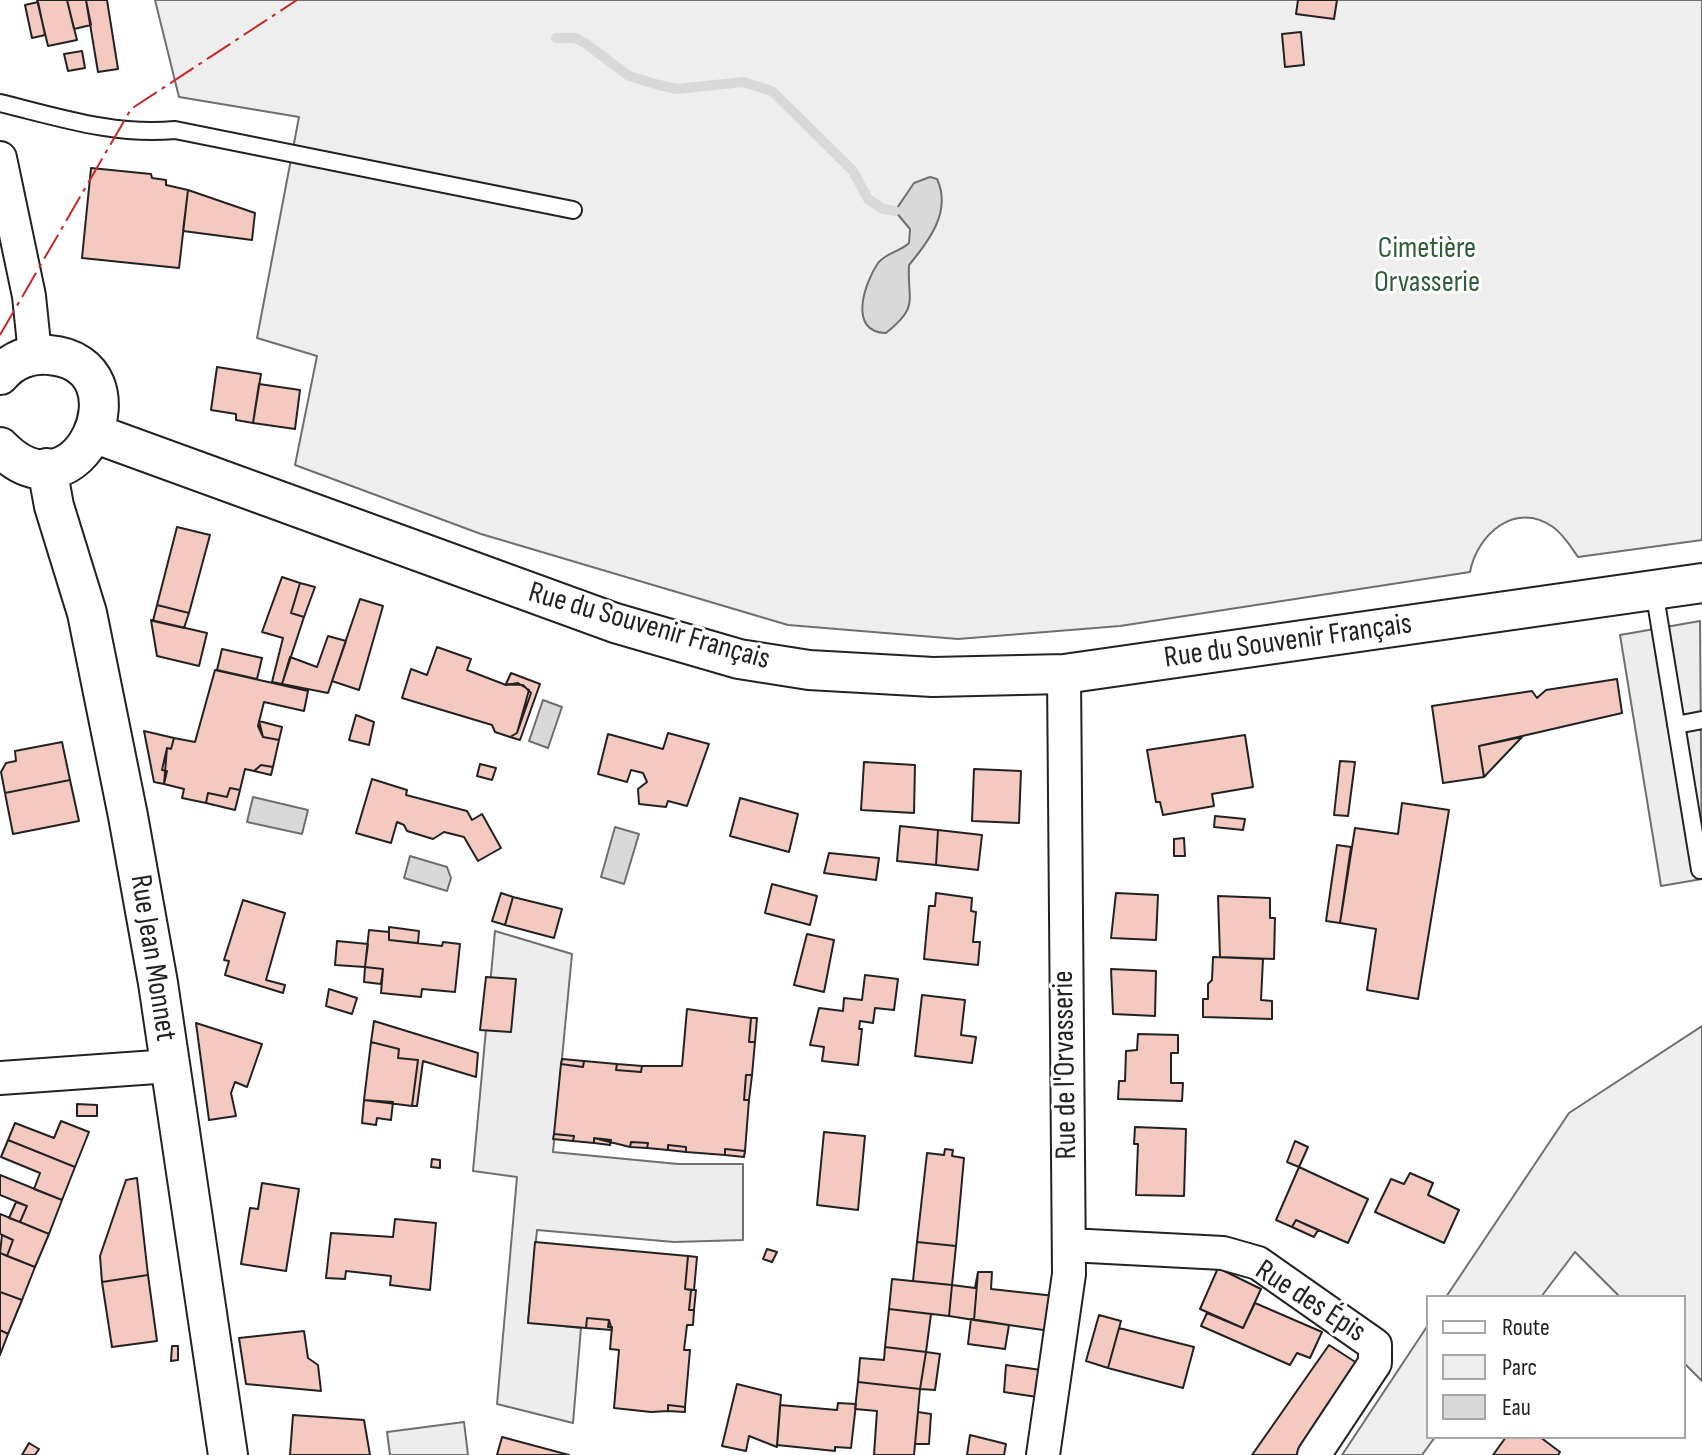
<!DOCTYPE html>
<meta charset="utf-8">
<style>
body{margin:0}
#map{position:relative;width:1702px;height:1455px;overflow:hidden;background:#fff;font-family:"Sofia Sans Condensed",sans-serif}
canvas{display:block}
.legend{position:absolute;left:1426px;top:1295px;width:260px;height:144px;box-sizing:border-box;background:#fff;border:2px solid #a7a7a7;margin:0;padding:10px 14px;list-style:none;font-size:24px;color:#222}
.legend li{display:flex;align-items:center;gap:16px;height:40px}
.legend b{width:40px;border:2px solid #a7a7a7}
</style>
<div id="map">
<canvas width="1702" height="1455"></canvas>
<ul class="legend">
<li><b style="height:10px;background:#fff"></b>Route</li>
<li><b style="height:22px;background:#eee"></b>Parc</li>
<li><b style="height:22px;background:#d9d9d9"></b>Eau</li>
</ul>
</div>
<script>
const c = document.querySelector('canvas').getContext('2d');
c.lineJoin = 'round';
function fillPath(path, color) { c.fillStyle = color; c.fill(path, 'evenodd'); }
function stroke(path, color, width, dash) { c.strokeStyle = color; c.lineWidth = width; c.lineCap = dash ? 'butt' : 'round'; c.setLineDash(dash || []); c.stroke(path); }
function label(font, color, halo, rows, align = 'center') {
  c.font = font + ' "Sofia Sans Condensed",sans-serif'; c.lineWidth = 6; c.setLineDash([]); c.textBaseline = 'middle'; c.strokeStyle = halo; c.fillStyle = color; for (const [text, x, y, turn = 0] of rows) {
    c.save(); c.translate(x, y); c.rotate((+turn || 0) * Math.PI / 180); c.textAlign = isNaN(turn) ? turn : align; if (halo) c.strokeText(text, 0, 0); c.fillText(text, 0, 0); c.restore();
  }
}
const green = new Path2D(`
 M155,0H1702V540L1578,557C1571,547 1564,535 1553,527C1515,500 1477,535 1470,572L1120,626L958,639L788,625L481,534L295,465L317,356L257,338L299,117L179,97Z
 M1702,1026V1381L1684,1363V1297H1620L1575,1252L1541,1297H1446L1569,1113Z
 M1428,1325V1437H1435L1422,1455H1342Z`);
fillPath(green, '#eee');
stroke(green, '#6f6f6f', 2);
const parking = new Path2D(`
 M1700,621L1702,879L1661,886L1620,635Z
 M495,931L572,954L553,1152L678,1164H743V1240L674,1242L537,1230L528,1322L581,1328L573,1423L497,1404L517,1177L473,1171Z
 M464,1422L468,1455H390L387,1432Z`);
fillPath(parking, '#ededed');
stroke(parking, '#6f6f6f', 2);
const water = new Path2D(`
 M930,177L937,179C952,211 929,241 909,265C907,301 920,306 886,333C847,332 865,282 878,263C887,252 900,252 909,243L910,229L895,211L914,183Z
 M543,700L562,707L548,748L529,741Z
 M253,797L308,810L302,834L247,822Z
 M615,827L639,834L624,884L601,877Z
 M410,856L447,867L451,878L447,891L404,878Z`);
fillPath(water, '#d9d9d9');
stroke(water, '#6f6f6f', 2);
stroke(new Path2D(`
 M556,38H575L585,43L629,76L659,85L677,89L743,82L772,91L853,171L868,199L883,209L895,211`), '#d9d9d9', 10);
const building = new Path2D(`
 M37,0H67L77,40L48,46Z
 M67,0H86L91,25L74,29Z
 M86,0H107L118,69L98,72Z
 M1298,0H1337L1334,19L1296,14Z
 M38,2L45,35L32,38L25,5Z
 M1301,32L1304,65L1285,67L1282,34Z
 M82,51L85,68L68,71L64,54Z
 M91,168L151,174L152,178L166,180V185L188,190L179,268L82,258Z
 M188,190L255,213L252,240L183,231Z
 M217,367L261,374L253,423L236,420V414L211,410Z
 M259,384L300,390L295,429L253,423Z
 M177,527L210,535L189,613L157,605Z
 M282,577L300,583L291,613L304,617L282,684L272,682L283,638L262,632Z
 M300,583L315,587L304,617L291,613Z
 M360,599L383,606L359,690L332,681Z
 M157,605L189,613L184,628L153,621Z
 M151,620L207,633L199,666L157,656Z
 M328,636L346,641L328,693L282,684L290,657L317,667Z
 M437,647L471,659L467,670L506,685L518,683L529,690L517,733L510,737L495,732L492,725L402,698L411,669L427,675Z
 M222,649L262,658L257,679L217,670Z
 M215,670L308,691L304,711L264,702L258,726L263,737L279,740L273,767L261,765L254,771L245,769L240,790L230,788L227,797L208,793L206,803L182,798L184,789L164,784L167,771L162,770L167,748L171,749L174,738L195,742Z
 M511,673L540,684L520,740L510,737L517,733L531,693L523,685L506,684Z
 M1617,679L1622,713L1479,746L1484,777L1443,783L1432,706L1532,691L1537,698L1546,690Z
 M356,715L374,722L369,745L349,740Z
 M259,721L282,727L279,740L263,737Z
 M144,731L174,738L171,749L167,748L164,784L154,782Z
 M668,733L709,744L687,806L668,801L666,807L639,804L638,789L647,782L643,773L631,770L627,782L598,774L608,734L663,749Z
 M1245,735L1253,787L1212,794L1214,806L1163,815L1160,802H1156L1147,750Z
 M1522,737L1484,777L1479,746Z
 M62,742L70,780L5,793L1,772L6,763L16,761L15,751Z
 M1340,761L1355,762L1348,816L1334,815Z
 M864,762L915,765L914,813L861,810Z
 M480,764L496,768L492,780L477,776Z
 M261,765L273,767L271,775L254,771Z
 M974,769L1021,771L1019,823L972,821Z
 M372,779L407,790L406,795L467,811L472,820L482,814L501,848L478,861L464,837L444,832L433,839L407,831L404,825L397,822L391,843L356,833Z
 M70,780L79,821L13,834L5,793Z
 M230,788L240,790L235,810L206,803L208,793L227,797Z
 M740,798L798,814L789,852L730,836Z
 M1402,803L1449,810L1418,999L1367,990L1376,929L1340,923L1355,828L1398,834Z
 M1215,816L1245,819L1243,830L1214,827Z
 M900,826L938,830L936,865L897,861Z
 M938,830L982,835L978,870L936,865Z
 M1184,838L1185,856H1174V839Z
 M1337,845L1351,847L1340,923L1326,921Z
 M829,853L879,858L876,880L824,873Z
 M772,884L817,896L810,925L765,913Z
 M501,893L513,897L505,925L492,921Z
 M936,893L972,898L971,911L976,912L973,942H980L978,965L924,959L929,906H935Z
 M1116,893L1158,895L1156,940L1111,938Z
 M1218,896L1270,898V918H1275L1274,959L1220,957Z
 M513,897L562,909L554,938L505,925Z
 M243,900L285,913L266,980L285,985L283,993L225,975L229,961L224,960Z
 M389,927L419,931L418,943L389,940Z
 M369,930L389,932V940L442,946L443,942L460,944L455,992L422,989L421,997L381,993L383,969L365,967Z
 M807,934L834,940L824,992L794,985Z
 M337,941L368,944L365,967L335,965Z
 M1213,957L1263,959L1261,1000L1272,1001V1019L1203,1017V999H1208V984L1212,980Z
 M365,967L383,969L381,984L364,982Z
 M1111,969L1156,971L1155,1016L1113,1014Z
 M865,975L898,979L894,1010L875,1008L873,1023L860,1021L859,1029H862L858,1065L822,1061L824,1047L810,1045L819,1008L843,1011L844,998L862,1000Z
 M486,977L516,979L511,1032L480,1030Z
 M329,989L357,998L352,1014L326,1006Z
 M922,995L965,1000L961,1035L976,1037L972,1063L915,1056Z
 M687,1009L751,1018L749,1042H755L752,1075H746L744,1100H749L745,1151L725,1149V1155L686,1152V1147L668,1145V1150L647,1148L648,1143L631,1142L630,1147L594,1138V1143L573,1141L574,1136L554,1134L561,1064L583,1067L584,1061L617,1064L616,1070L641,1072L642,1066H682Z
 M751,1018H757L755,1042H749Z
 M374,1021L478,1053L476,1077L423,1061L417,1106H412L418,1060L398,1058L399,1049L371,1042Z
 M196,1023L262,1044L247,1087L235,1082L231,1093L236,1116L209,1120Z
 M1138,1034L1178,1035V1053H1171V1083H1183L1182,1101L1118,1099L1119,1081H1125L1126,1051L1137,1050Z
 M371,1042L399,1049L398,1058L418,1060L412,1106L364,1100Z
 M562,1059L584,1061L583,1067L561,1064Z
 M617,1064L642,1066L641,1072L616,1070Z
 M746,1075H752L749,1100H744Z
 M364,1100L393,1102L391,1120L377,1118L376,1125L362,1123Z
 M77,1104L97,1105V1116H77Z
 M61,1121L89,1132L75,1167L8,1140L15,1123L54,1138Z
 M1135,1127L1186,1129L1184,1196L1136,1195L1138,1144H1134Z
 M824,1132L865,1136L858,1210L817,1205Z
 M554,1134L574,1136L573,1141L553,1139Z
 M594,1138L611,1140L610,1145L594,1143Z
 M8,1140L75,1167L62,1200L34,1189L40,1173L1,1157Z
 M1295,1141L1308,1147L1299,1167L1287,1162Z
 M631,1142L648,1143L647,1148L630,1147Z
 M668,1145L686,1147V1152L668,1150Z
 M725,1149L745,1151L744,1157L725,1155Z
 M945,1149L953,1150L952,1156L964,1158L956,1246L917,1242L927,1153L944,1155Z
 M432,1159L440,1160V1168L431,1167Z
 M1299,1167L1368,1199L1348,1243L1296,1220L1292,1227L1276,1220Z
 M1410,1173L1433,1183L1428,1195L1459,1210L1444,1243L1375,1212L1391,1179L1404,1184Z
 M0,1175L62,1200L49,1234L20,1222L27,1206L0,1195Z
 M137,1178L148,1275L102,1282L100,1256L126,1180Z
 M262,1183L299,1189L286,1271L241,1264L250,1208L258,1209Z
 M16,1202L27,1206L20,1222L9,1218Z
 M0,1214L49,1234L35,1267L7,1256L13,1240L0,1234Z
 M395,1219L436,1223L430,1290L390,1285L391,1276L346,1271L345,1279L326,1278L331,1233L393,1237Z
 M1296,1220L1318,1230L1314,1237L1292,1227Z
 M2,1235L13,1240L7,1256L0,1253Z
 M535,1242L688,1256L685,1289L691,1290L689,1310H694L693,1325H687L684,1350H690L685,1407L668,1405V1411L651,1412L614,1408L619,1350L610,1349L612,1327H608L609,1320L587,1318L586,1328L528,1323Z
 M917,1242L956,1246L952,1285L913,1281Z
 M767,1249L777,1252L772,1262L763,1259Z
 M0,1253L35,1267L22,1300L0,1292Z
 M688,1256L697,1257L694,1290L685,1289Z
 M1218,1268L1261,1289L1243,1328L1200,1309Z
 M978,1272H992L991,1289L1055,1296L1050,1331L974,1320Z
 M978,1272L974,1320L949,1316L952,1285L975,1288Z
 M148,1275L157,1341L112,1347L102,1282Z
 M892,1279L952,1285L949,1316L889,1309Z
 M691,1290H696L694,1310H689Z
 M0,1292L22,1300L8,1334L0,1330Z
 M1255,1303L1322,1332L1310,1358L1297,1353L1290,1365L1201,1326L1207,1313L1243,1328Z
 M889,1309L931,1314L926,1352L885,1347Z
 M1099,1315L1121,1321L1108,1368L1086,1361Z
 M587,1318L609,1320L612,1330L586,1328Z
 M971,1319L1009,1325L1005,1349L968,1344Z
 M1119,1328L1194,1347L1183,1388L1108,1368Z
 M0,1330L8,1334L0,1355Z
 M304,1331L308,1358L318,1365L321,1391L246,1384L239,1338Z
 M1329,1345L1360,1365L1298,1455H1252Z
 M172,1346H178V1360L171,1361Z
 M885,1347L926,1352L920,1389L858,1382L860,1358L884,1360Z
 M926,1352L940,1354L935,1390L920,1389Z
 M1006,1365L1041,1370L1037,1397L1004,1392Z
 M858,1382L920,1389L914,1455H874L877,1411L855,1409Z
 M737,1384L781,1395L777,1447L749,1436L746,1451L722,1446Z
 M838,1403L856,1404L851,1448L835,1447V1451L777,1445L780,1405L837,1410Z
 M668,1405L685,1407V1412L668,1411Z
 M918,1412L931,1414L929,1444H915Z
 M293,1415L364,1420L370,1455H290Z
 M970,1435L1006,1444L1004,1455H967Z
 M502,1437L569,1455H497Z
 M1506,1437H1540L1560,1452L1558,1455H1493Z
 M29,1443L39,1449L35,1455H22Z`);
fillPath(building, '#f3c9c0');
stroke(building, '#222', 2);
const service = new Path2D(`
 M0,103C58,117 115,136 175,130L573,210
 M1654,590L1700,870
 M1676,725L1702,720`);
const minor = new Path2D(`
 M0,158L29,296L35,354
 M0,1078L170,1066
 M1069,1245L1223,1253L1258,1263L1375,1345V1363L1314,1455
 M1043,1455L1069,1274L1064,674`);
const tertiary = new Path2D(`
 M0,375C12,360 31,353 49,355C150,363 79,529 0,447
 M96,434L615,623L739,659L809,670L933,677L1064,674L1702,583
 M47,468L54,506L87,613L128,816L158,983L228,1455`);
stroke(service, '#222', 20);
stroke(minor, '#222', 36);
stroke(tertiary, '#222', 42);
stroke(service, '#fff', 16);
stroke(minor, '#fff', 32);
stroke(tertiary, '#fff', 38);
stroke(new Path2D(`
 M0,335L131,109L297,0`), '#c62828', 2, [28, 6, 4, 6]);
label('30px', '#2f5e38', '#fff', [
 ["Cimetière",1427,249],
 ["Orvasserie",1427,283]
]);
label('30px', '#222', '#fff', [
 ["Rue du Souvenir Français",649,627,16],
 ["Rue du Souvenir Français",1288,642,-8],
 ["Rue Jean Monnet",152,958,81],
 ["Rue de l'Orvasserie",1066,1065,-91],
 ["Rue des Épis",1310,1302,33]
]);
</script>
